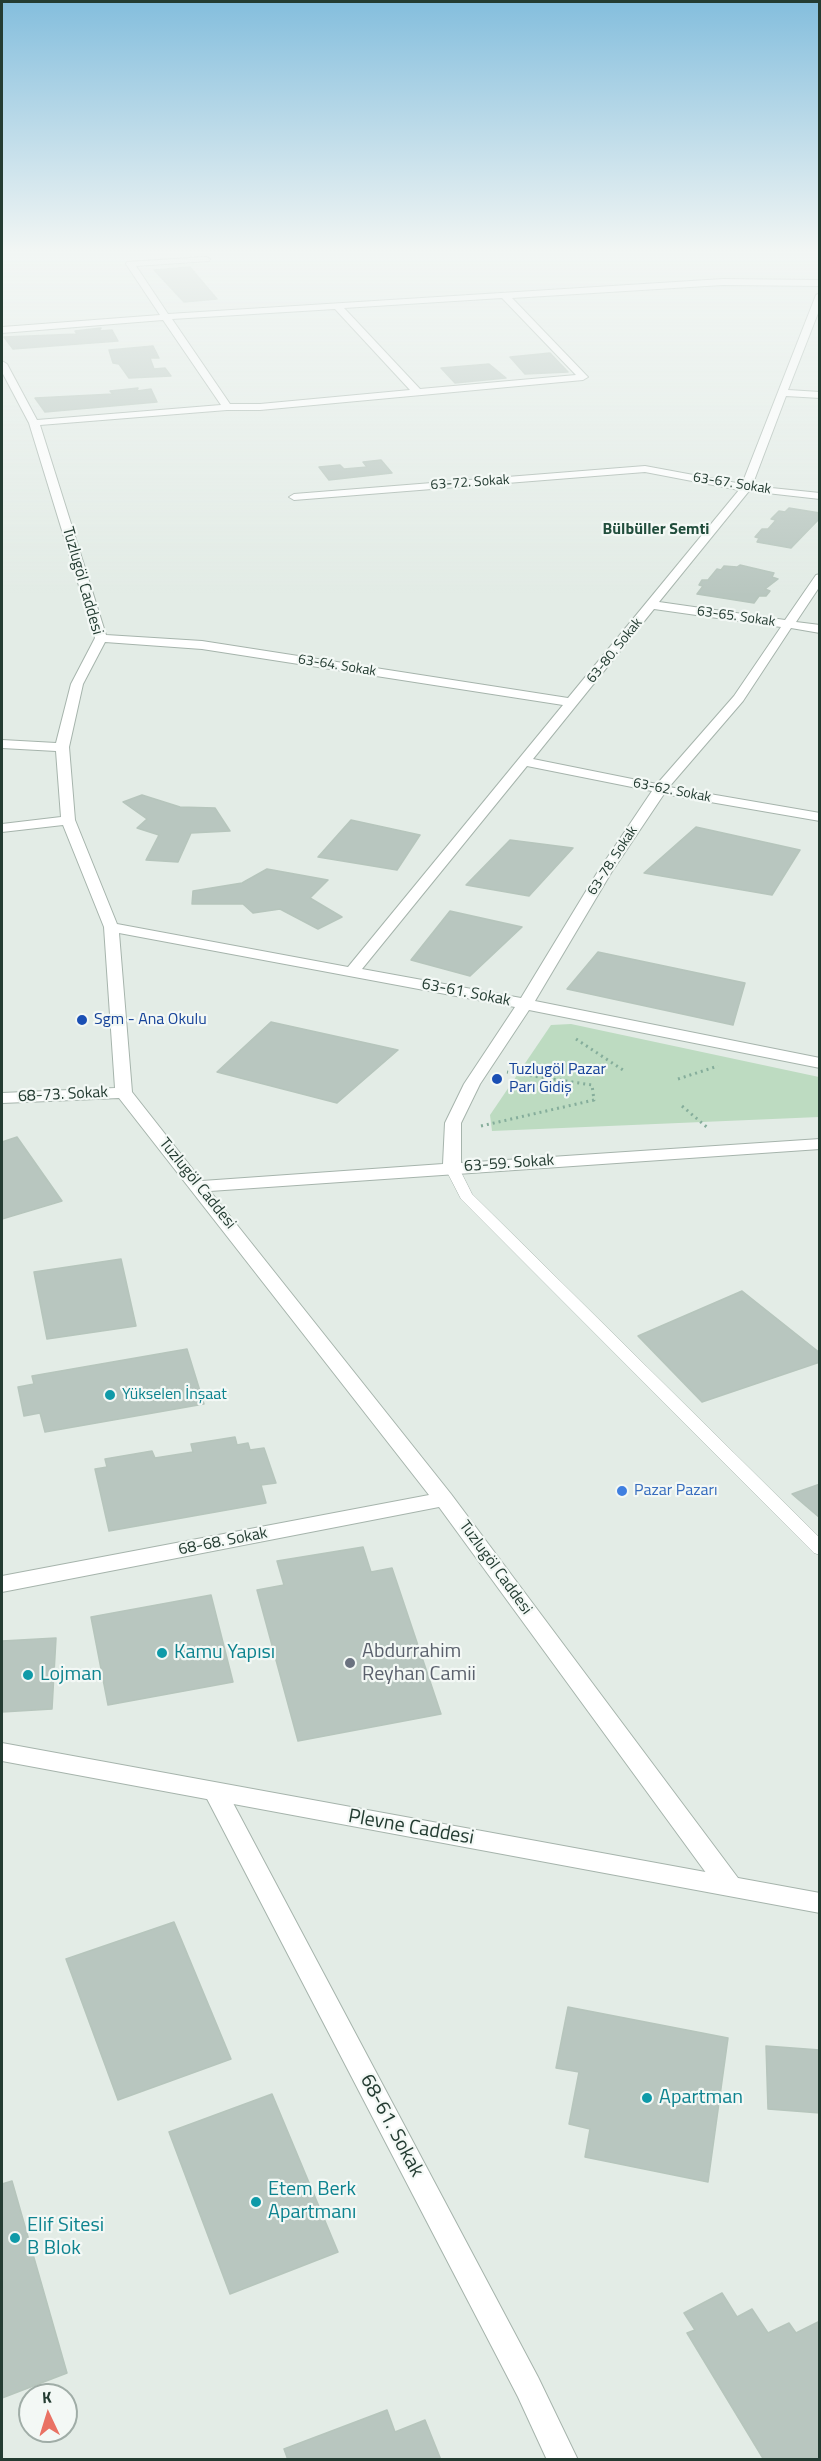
<!DOCTYPE html>
<meta charset="utf-8">
<style>
body{margin:0}
#map{position:relative;width:821px;height:2461px;overflow:hidden;background:#e3ece6;font-family:"Titillium Web",sans-serif}
canvas{display:block}
.frame{position:absolute;inset:0;border:3px solid #243c32;pointer-events:none}
.north{position:absolute;left:18px;top:2383px;width:60px;height:60px;box-sizing:border-box;background:#f3f8f5;border:2px solid #a0ada7;border-radius:50%;rotate:356deg;font-size:16px;font-weight:700;line-height:24px;text-align:center;color:#243c32}
.north::after{content:'';display:block;margin:auto;width:21px;height:27px;background:#e97264;clip-path:polygon(50% 0,100% 100%,50% 72%,0 100%)}
</style>
<div id="map">
<canvas width="821" height="2461"></canvas>
<div class="frame"></div>
<div class="north">K</div>
</div>
<script>
const c = document.querySelector('canvas').getContext('2d');
c.lineJoin = 'round';
function fillPath(path, color) { c.fillStyle = color; c.fill(path, 'evenodd'); }
function stroke(path, color, width, dash) { c.strokeStyle = color; c.lineWidth = width; c.lineCap = dash ? 'butt' : 'round'; c.setLineDash(dash || []); c.stroke(path); }
function label(font, color, halo, rows, align = 'center') {
  c.font = font + ' "Titillium Web",sans-serif'; c.lineWidth = 4.5; c.setLineDash([]); c.textBaseline = 'middle'; c.strokeStyle = halo; c.fillStyle = color; for (const [text, x, y, turn = 0] of rows) {
    c.save(); c.translate(x, y); c.rotate((+turn || 0) * Math.PI / 180); c.textAlign = isNaN(turn) ? turn : align; if (halo) c.strokeText(text, 0, 0); c.fillText(text, 0, 0); c.restore();
  }
}
fillPath(new Path2D(`
 M571,1024L819,1077V1117L492,1131L490,1115L551,1025Z`), '#bddbc1');
const building = new Path2D(`
 M190,267L217,299L184,302L154,270Z
 M101,328L99,331L112,330L118,341L13,349L4,337L77,334L75,331Z
 M153,346L159,358H150L154,369L165,368L171,376L129,378L119,364L113,363L109,350Z
 M550,353L568,372L525,374L510,357Z
 M489,364L506,378L455,383L441,368Z
 M138,388L137,391L151,389L157,402L45,412L35,398L113,394L110,391Z
 M381,460L392,473L329,480L319,467L340,465L344,469L367,467L363,462Z
 M789,508L820,513V518L791,548L757,542L759,538L755,537L762,529H768L776,520L771,519L779,511L785,512Z
 M740,565L774,573L772,577L778,579L765,589L770,591L766,596H759L754,603L697,594L703,586L699,585L702,580H708L717,569L721,570L724,566L737,567Z
 M142,795L180,807L215,808L230,831L191,833L178,862L146,860L159,835L137,828L147,819L123,802Z
 M351,820L420,835L397,870L318,857Z
 M696,827L800,850L772,895L644,873Z
 M510,840L573,848L529,896L466,885Z
 M267,869L328,880L310,898L342,917L318,929L280,909L253,913L243,904H192L193,891L242,883Z
 M450,911L522,927L470,976L411,960Z
 M598,952L745,983L733,1025L567,989Z
 M271,1022L398,1050L337,1103L217,1072Z
 M17,1137L62,1201L2,1219V1142Z
 M121,1259L136,1326L47,1339L34,1272Z
 M742,1291L820,1353V1362L702,1402L638,1336Z
 M187,1349L204,1404L45,1432L40,1413L24,1416L18,1387L34,1384L32,1376Z
 M235,1437L237,1445L248,1443L250,1450L264,1448L276,1483L261,1485L266,1503L109,1531L95,1469L107,1467L105,1459L152,1451L155,1458L193,1452L191,1444Z
 M820,1484V1518L792,1494Z
 M363,1547L371,1572L392,1568L441,1714L298,1741L257,1590L284,1585L277,1561Z
 M211,1595L233,1682L108,1705L91,1617Z
 M56,1638L52,1709L2,1712V1641Z
 M174,1922L231,2059L118,2100L66,1959Z
 M568,2007L728,2038L708,2182L585,2157L590,2129L569,2124L579,2072L556,2068Z
 M766,2046L820,2050V2113L768,2109Z
 M272,2094L338,2252L230,2294L169,2132Z
 M12,2181L67,2373L2,2398V2184Z
 M722,2293L737,2317L752,2309L768,2333L789,2323L796,2333L818,2322L820,2324V2460H764L687,2333L695,2330L684,2313Z
 M387,2410L395,2432L425,2420L441,2460H288L284,2449Z`);
fillPath(building, '#b8c6bf');
stroke(building, '#b6c5bc', 1.5);
const service = new Path2D(`
 M452,1164L459,1168L472,1194L820,1538V1555L814,1553L461,1199L445,1168Z`);
const minor = new Path2D(`
 M206,257L210,259L209,261L136,266L168,314L723,279L820,280V286L723,285L512,298L586,375L588,377L583,380L260,410H227L40,425L106,635L202,641L568,698L739,490L645,472L294,500L289,497L294,494L645,466L742,484L816,295L820,293V308L788,390L820,392V398L786,396L752,486L820,493V499L749,491L659,602L785,620L816,575L820,574V586L796,622L820,625V633L791,628L743,701L669,787L820,813V821L664,794L611,873L535,1001L820,1058V1068L529,1010L480,1084L461,1123V1163L820,1139V1149L210,1191L451,1494L738,1878L741,1885L738,1892L729,1895L720,1892L439,1507L2,1592V1576L429,1495L119,1098L2,1103V1093L115,1088L104,927L63,825L2,832V824L61,817L56,751L2,748V740L56,743L71,684L95,638L29,423L2,372V361L7,364L37,420L221,405L163,320L2,333V327L160,315L126,264L127,262ZM502,298L576,375L420,389L344,308ZM335,309L410,390L260,404H230L172,319ZM654,609L781,627L734,696L657,784L533,759ZM105,642L202,649L563,705L348,967L117,924L75,820L69,747L83,684ZM527,766L652,791L597,873L521,998L362,969ZM119,933L515,1007L464,1084L445,1123L443,1164L202,1181L132,1092Z
 M216,1784L224,1786L538,2377L578,2460H547L518,2397L204,1793L208,1786Z`);
const tertiary = new Path2D(`
 M2,1743L820,1893V1913L2,1761Z`);
stroke(service, '#a6b4ac', 1);
stroke(minor, '#a6b4ac', 2);
stroke(tertiary, '#a6b4ac', 2);
stroke(new Path2D(`
 M576,1039L626,1072
 M678,1079L718,1066
 M682,1106L709,1129
 M481,1126L594,1100L592,1085L507,1072`), '#85ad9b', 3, [2, 4]);
fillPath(service, '#fff');
fillPath(minor, '#fff');
fillPath(tertiary, '#fff');
const sky = c.createLinearGradient(0, 0, 0, 596);
sky.addColorStop(0, '#84bedd');
sky.addColorStop(0.42, '#f2f6f4');
sky.addColorStop(1, '#f2f6f400');
c.fillStyle = sky;
c.fillRect(0, 0, 821, 596);
for (const [x, y, r, color] of [
 [82,1020,6,"#1a4fb4"],
 [497,1079,6,"#1a4fb4"],
 [110,1395,6,"#0f9aa8"],
 [622,1491,6,"#3f7fe0"],
 [162,1653,6,"#0f9aa8"],
 [350,1663,6,"#6b7280"],
 [28,1675,6,"#0f9aa8"],
 [647,2098,6,"#0f9aa8"],
 [256,2202,6,"#0f9aa8"],
 [15,2238,6,"#0f9aa8"]
]) { const dot = new Path2D(); dot.arc(x, y, r, 0, 2 * Math.PI); c.fillStyle = color; c.fill(dot); stroke(dot, '#f3f8f5', 2); }
label('14px', '#243c32', '#f3f8f5', [
 ["63-72. Sokak",470,483,-4],
 ["63-67. Sokak",732,484,9],
 ["63-65. Sokak",736,617,8],
 ["63-80. Sokak",615,651,-51],
 ["63-64. Sokak",337,666,9],
 ["63-62. Sokak",672,791,11],
 ["63-78. Sokak",613,861,-57]
]);
label('bold 16px', '#214d3c', '#f3f8f5', [
 ["Bülbüller Semti",656,530]
]);
label('16px', '#243c32', '#f3f8f5', [
 ["Tuzlugöl Caddesi",82,581,74],
 ["63-61. Sokak",466,993,11],
 ["68-73. Sokak",63,1095,-3],
 ["63-59. Sokak",509,1164,-4],
 ["Tuzlugöl Caddesi",197,1184,51],
 ["68-68. Sokak",223,1542,-11],
 ["Tuzlugöl Caddesi",495,1568,54]
]);
label('16px', '#164399', '#f3f8f5', [
 ["Sgm - Ana Okulu",94,1020],
 ["Tuzlugöl Pazar",509,1070],
 ["Parı Gidiş",509,1088]
], 'left');
label('16px', '#0d838f', '#f3f8f5', [
 ["Yükselen İnşaat",122,1395]
], 'left');
label('16px', '#366cbe', '#f3f8f5', [
 ["Pazar Pazarı",634,1491]
], 'left');
label('20px', '#5b616d', '#f3f8f5', [
 ["Abdurrahim",362,1652],
 ["Reyhan Camii",362,1675]
], 'left');
label('20px', '#0d838f', '#f3f8f5', [
 ["Kamu Yapısı",174,1653],
 ["Lojman",40,1675],
 ["Apartman",659,2098],
 ["Etem Berk",268,2190],
 ["Apartmanı",268,2213],
 ["Elif Sitesi",27,2226],
 ["B Blok",27,2249]
], 'left');
label('20px', '#243c32', '#f3f8f5', [
 ["Plevne Caddesi",411,1828,10],
 ["68-61. Sokak",391,2126,62]
]);
</script>
